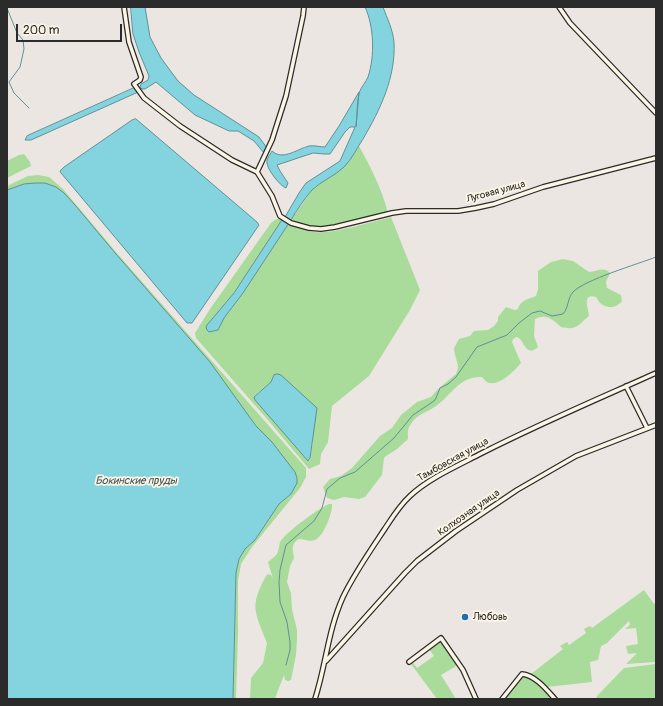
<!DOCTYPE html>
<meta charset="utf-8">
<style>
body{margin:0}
#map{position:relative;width:663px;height:706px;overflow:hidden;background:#ece6e3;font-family:Pangolin,sans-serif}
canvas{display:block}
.frame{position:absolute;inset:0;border:8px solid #2b2b2b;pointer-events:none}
.scale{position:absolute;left:16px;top:24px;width:106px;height:18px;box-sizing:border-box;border:2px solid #2b2b2b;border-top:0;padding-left:5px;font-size:12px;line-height:14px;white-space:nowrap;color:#2b2b2b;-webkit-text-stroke:3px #fcf5e5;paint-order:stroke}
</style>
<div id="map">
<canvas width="663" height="706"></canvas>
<div class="frame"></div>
<div class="scale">200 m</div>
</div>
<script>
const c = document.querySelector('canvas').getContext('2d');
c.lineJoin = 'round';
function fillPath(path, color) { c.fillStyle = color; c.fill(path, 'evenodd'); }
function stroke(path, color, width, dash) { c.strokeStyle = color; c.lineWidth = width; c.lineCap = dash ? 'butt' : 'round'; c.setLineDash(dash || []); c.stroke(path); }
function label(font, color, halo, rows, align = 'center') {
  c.font = font + ' Pangolin,sans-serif'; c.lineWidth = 3.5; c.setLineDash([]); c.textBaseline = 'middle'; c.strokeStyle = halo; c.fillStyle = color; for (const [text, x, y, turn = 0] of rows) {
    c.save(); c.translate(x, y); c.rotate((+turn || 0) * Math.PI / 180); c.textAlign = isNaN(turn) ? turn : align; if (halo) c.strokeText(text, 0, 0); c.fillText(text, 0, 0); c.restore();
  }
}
fillPath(new Path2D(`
 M359,146C371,168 382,189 388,213L322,227L309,226L291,220L312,190L354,154Z
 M24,154L30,162L31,166L7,178V161L19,155Z
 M38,175L49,177L63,189L116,252L306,468V477L300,488L252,547L241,564L238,581V634L236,699H233L236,573L239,559L245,549L255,540L279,504L291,494L297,483V477L294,472L272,442L256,426L116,254L64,193L45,183H33L24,184L7,190V186L28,176Z
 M391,217L420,290L410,310L369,376L332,406L328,442L321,454L320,464L309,469L267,419L196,338L195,333L210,309L271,223C275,220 278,217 283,219L234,293L207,325L206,327L207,330L209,332L218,330L224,318L243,293L289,223C297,227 306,231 315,232C334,234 371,222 391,217ZM275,374L313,440L310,460L308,461L254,396L271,382Z
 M563,259L573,261L589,272C597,272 603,266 610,273L606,282L607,288L621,295L622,301C618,307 609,309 603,305C599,303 598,300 596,297C581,292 589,310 589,316C579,324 577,331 561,327C553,320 547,313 535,319L534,336L538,347C527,357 525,344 519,338L516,337L513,339L512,342L521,363C515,370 500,386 489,383C486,382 484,379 482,377C460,376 451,395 436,406C427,413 418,413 411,424C407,429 408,433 408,439L397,449L386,456L384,458L382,475L365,497L359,499L344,497L334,500L327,498L323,487L330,479L341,476L352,468L380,436L392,428L401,415L417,402L431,397L438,389L456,374C461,365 454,357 454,348L459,339L470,336L474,331L488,330L494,326L498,321V317L506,307L515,310L518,309C520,300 529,299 536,296L538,289V271L551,262Z
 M329,504H332C333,513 323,537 315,540C310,542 304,539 299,539C290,544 293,550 294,558L290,566L287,582L291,593L292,609L297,630V639L296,655L291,680L288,681L285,680L284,675C281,684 277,691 275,699H250L251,678L263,663L267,643C255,612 249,607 266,576L268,574L271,575L273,579L268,562C271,559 275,557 277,554C279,550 279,546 280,542C285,533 319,508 329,504Z
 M644,590L654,604L656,603V662L626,664L637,653L628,654L626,646L638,644L636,628L625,629L630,625L629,621L607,643L601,646L598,660L590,662L592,682L547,687L531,674L563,649L560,646L567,642L569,645L586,633L584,629L590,626L592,628Z
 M438,642L442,643L458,665L441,675L456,699H437L411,664L412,661L417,668L434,656L429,649Z
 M656,664V699H596L597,696L624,668Z
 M524,677C534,677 547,691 553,699H504L520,678Z`), '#a9db9b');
const water = new Path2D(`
 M131,7H145L150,37L161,58L178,81L194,95L259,137L267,148L264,153L254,141L238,131H229L195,115L156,82L145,89H142L140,87L141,84L148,80L149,76L139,52L133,34Z
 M365,7H383C387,18 393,30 394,42C396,77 380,110 363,139C357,148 352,159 344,167C335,176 321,181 312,190C304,199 297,210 291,220L285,217L299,193L306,183L340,161L355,127H350L345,132L330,154H324L313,153L277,165L280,171L288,183L286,188C280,186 267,169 267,163C266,159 270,155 272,151C283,161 297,149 309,146C314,145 320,147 325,147L339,126L359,92L356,127C357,116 357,104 359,93C361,87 366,82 368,77C375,56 374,26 365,7Z
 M134,88L138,92L136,93L31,140H25L27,136Z
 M136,119L257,222L259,225L192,323H187L61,173L60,171L64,167L132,120Z
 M37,183H45L56,187L64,193L75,205L116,254L210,362L256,426L272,442L295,472L297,478V483L291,494L279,504L255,540L245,549L239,559L236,573L233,699H7V190L24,184Z
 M283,219L289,223L243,293L224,318L218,330L209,332L207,330L206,327L207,325L234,293Z
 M278,374L281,375L317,408L310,458L308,461L255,400L254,397L271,382L274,375Z`);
fillPath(water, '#83d4de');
stroke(water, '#609096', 1);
stroke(new Path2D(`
 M7,8L17,33L23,40L24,49L20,67L9,82L14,93L29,108
 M286,665L290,650V642L287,622L280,602L279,582L280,570L286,545L314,521L322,508L327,489L340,478L355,472L394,438L413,415L434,401L436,398L440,388L448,384L456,377L477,347L507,335L519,323L532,313L540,311L552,316L563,314C569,307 567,299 573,292C584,280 638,264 656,257`), '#609096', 1);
const minor = new Path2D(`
 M124,7L129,42L141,77L140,80L134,84L144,98L180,126L232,160L257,172L272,196L280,216L291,223L309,228L321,229L335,227L392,213L406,211H458L476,208L494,204L543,187L656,158
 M559,7L570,23L656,113
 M257,172L272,140L286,96L303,16L304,7
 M626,386L647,428
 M326,661L405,573L417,561L456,531L517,490L576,456L656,425
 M409,662L441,638L463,670L476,699
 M315,699C326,665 328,630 343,597C354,574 370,551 384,530C392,518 399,506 410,496C429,478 459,465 482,453C539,424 598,399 656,373
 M502,699L522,674C535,675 547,690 555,699`);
stroke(minor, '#2b2b2b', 6);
stroke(minor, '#fcf5e5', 3.5);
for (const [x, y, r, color] of [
 [465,617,4,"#1f6fb2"]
]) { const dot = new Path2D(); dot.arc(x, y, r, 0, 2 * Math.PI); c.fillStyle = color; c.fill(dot); stroke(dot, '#fcf5e5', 1.5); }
label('10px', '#2b2b2b', '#fcf5e5', [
 ["Луговая улица",496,192,-15],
 ["Тамбовская улица",453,460,-29],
 ["Колхозная улица",469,513,-35]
]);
label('10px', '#2b2b2b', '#fcf5e5', [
 ["Любовь",473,617]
], 'left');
label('italic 11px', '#415558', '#fcf5e5', [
 ["Бокинские пруды",136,481]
]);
</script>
